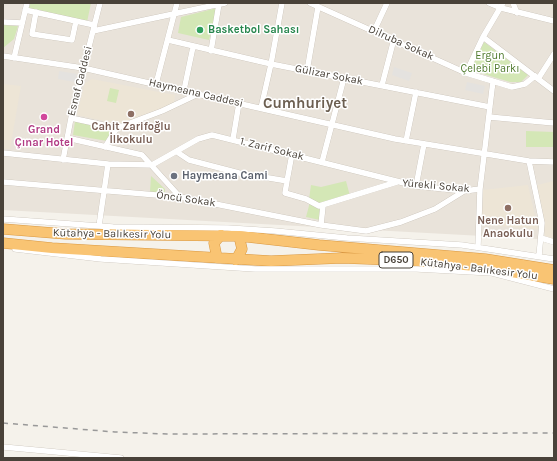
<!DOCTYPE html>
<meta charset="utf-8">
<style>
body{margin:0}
#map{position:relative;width:557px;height:461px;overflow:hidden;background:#f5f2eb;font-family:Karla,sans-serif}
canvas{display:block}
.frame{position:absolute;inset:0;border:4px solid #494239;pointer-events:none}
</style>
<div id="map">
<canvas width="557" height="461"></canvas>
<div class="frame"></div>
</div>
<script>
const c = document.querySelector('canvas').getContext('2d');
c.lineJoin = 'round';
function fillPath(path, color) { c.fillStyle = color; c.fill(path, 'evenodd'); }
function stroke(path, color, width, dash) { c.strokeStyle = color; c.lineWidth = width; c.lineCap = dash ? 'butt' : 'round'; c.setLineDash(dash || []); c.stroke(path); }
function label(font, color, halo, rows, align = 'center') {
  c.font = font + ' Karla,sans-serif'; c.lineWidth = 3; c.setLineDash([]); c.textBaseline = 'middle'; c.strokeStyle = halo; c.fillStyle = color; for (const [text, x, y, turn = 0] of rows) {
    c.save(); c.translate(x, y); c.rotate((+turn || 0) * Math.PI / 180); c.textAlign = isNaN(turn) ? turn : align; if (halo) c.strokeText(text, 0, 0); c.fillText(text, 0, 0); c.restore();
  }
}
fillPath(new Path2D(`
 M3,3H554V243L538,239L3,210Z`), '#e9e3da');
fillPath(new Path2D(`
 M92,79L175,95L174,104L118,124L77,115L85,83Z
 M3,84L21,86L10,149H3Z
 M554,181V239L545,237L544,223L537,185Z
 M528,185L538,229L482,225L483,190Z`), '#ede5d6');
fillPath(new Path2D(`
 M30,3H91L87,22L29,9Z
 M217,8L209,40L178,33L181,17Z
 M3,25L18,26L14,39L3,48Z
 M484,42L528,75L521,82H510L470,70Z
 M110,88L119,90L116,103L107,101Z
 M75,121L115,129L107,141L73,135Z
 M526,131L554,132V147H526Z
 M151,176L165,189V192H150Z
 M346,181L350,196L323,205L309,199L311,185L321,187Z
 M310,202L322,208L320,220L306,217Z`), '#d4e7b6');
fillPath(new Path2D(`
 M394,67L412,73L409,81L392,75Z
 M59,71L77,74L75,82L58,79Z
 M467,82L485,86L483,94L465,90Z`), '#e4e2df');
const street = new Path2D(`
 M310,3L466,73L512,87L525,84L535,76
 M489,3L501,8L554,21
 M513,3L517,13
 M25,10L94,25
 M36,12L32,34L72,40L76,21
 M3,22L22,23
 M93,31L225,3
 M374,31L387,3
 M483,37L554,91
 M168,40L271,64L490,107
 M211,51L219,4
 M3,56L83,68L395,139L529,161L554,162
 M14,58L27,3
 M307,71L318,7
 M466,73L483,37L503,3
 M538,79L554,54
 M156,84L177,3
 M382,85L394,39
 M184,90L193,47
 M261,108L271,64L282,3
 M489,117L554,123
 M71,118L117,128L162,111L198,94
 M67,138L142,155L180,197
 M233,139L239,103
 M406,141L416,92
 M105,147L117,128
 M177,152L189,160L239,173L287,181L285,193L306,199L319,206L397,182
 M3,153L108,164L152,165L198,139L212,135L416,186L464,191L480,189
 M63,160L71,118L100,3
 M529,161L542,223L539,256
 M322,162L344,78
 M287,181L292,154
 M3,182L180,197L321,225L366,231L401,222L435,209L464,191
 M416,186L424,144
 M3,219L113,227L228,228L275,231L347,238L462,245L554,259
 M321,225L323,206
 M99,226L108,164
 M541,238L554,242
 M478,247L480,189L493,81
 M15,249L101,259L255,269H417L492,273L554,289
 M3,447L121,458`);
const highway = new Path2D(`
 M3,229L66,234L239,236L319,245L485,259L554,270
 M3,243L52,248L271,261L342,258L419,261L475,266L554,279
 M217,258L214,243L221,235
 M236,260L242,249L239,236`);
stroke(street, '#c1b9ae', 6);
stroke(highway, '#d99842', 11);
stroke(street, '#fff', 5.5);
stroke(highway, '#f9c473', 10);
stroke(new Path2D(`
 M3,423L115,432L167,434L554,433`), '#999', 1.5, [5, 5]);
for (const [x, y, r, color] of [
 [200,30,4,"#2e9e5b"],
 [131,114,4,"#8d6e63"],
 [44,117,4,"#d1479c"],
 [174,176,4,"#6b7280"],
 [508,208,4,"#8d6e63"]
]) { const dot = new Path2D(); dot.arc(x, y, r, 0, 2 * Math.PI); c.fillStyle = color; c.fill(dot); stroke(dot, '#fff', 1.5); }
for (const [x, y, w] of [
 [396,260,34]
]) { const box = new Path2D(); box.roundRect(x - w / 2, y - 8, w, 16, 3); c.fillStyle = '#fff'; c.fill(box); stroke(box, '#494239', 1); }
label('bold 10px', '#494239', null, [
 ["D650",396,260]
]);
label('bold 11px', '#27864d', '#fff', [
 ["Basketbol Sahası",208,30]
], 'left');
label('11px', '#494239', '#fff', [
 ["Dilruba Sokak",401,43,24],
 ["Gülizar Sokak",329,75,11],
 ["Esnaf Caddesi",80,81,-76],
 ["Haymeana Caddesi",196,93,13],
 ["1. Zarif Sokak",272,149,14],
 ["Yürekli Sokak",436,186,5],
 ["Öncü Sokak",186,199,8],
 ["Kütahya - Balıkesir Yolu",112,234,1],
 ["Kütahya - Balıkesir Yolu",479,269,7]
]);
label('11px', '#4f7a2d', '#fff', [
 ["Ergun",490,56],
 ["Çelebi Parkı",490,69]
]);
label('bold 11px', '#785e54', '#fff', [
 ["Cahit Zarifoğlu",131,127],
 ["İlkokulu",131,140],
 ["Nene Hatun",508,221],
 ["Anaokulu",508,234]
]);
label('bold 11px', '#b23c85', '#fff', [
 ["Grand",44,130],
 ["Çınar Hotel",44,143]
]);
label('bold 11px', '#5b616d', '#fff', [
 ["Haymeana Cami",182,176]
], 'left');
label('bold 15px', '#6c5f51', '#fff', [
 ["Cumhuriyet",305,104]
]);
</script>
